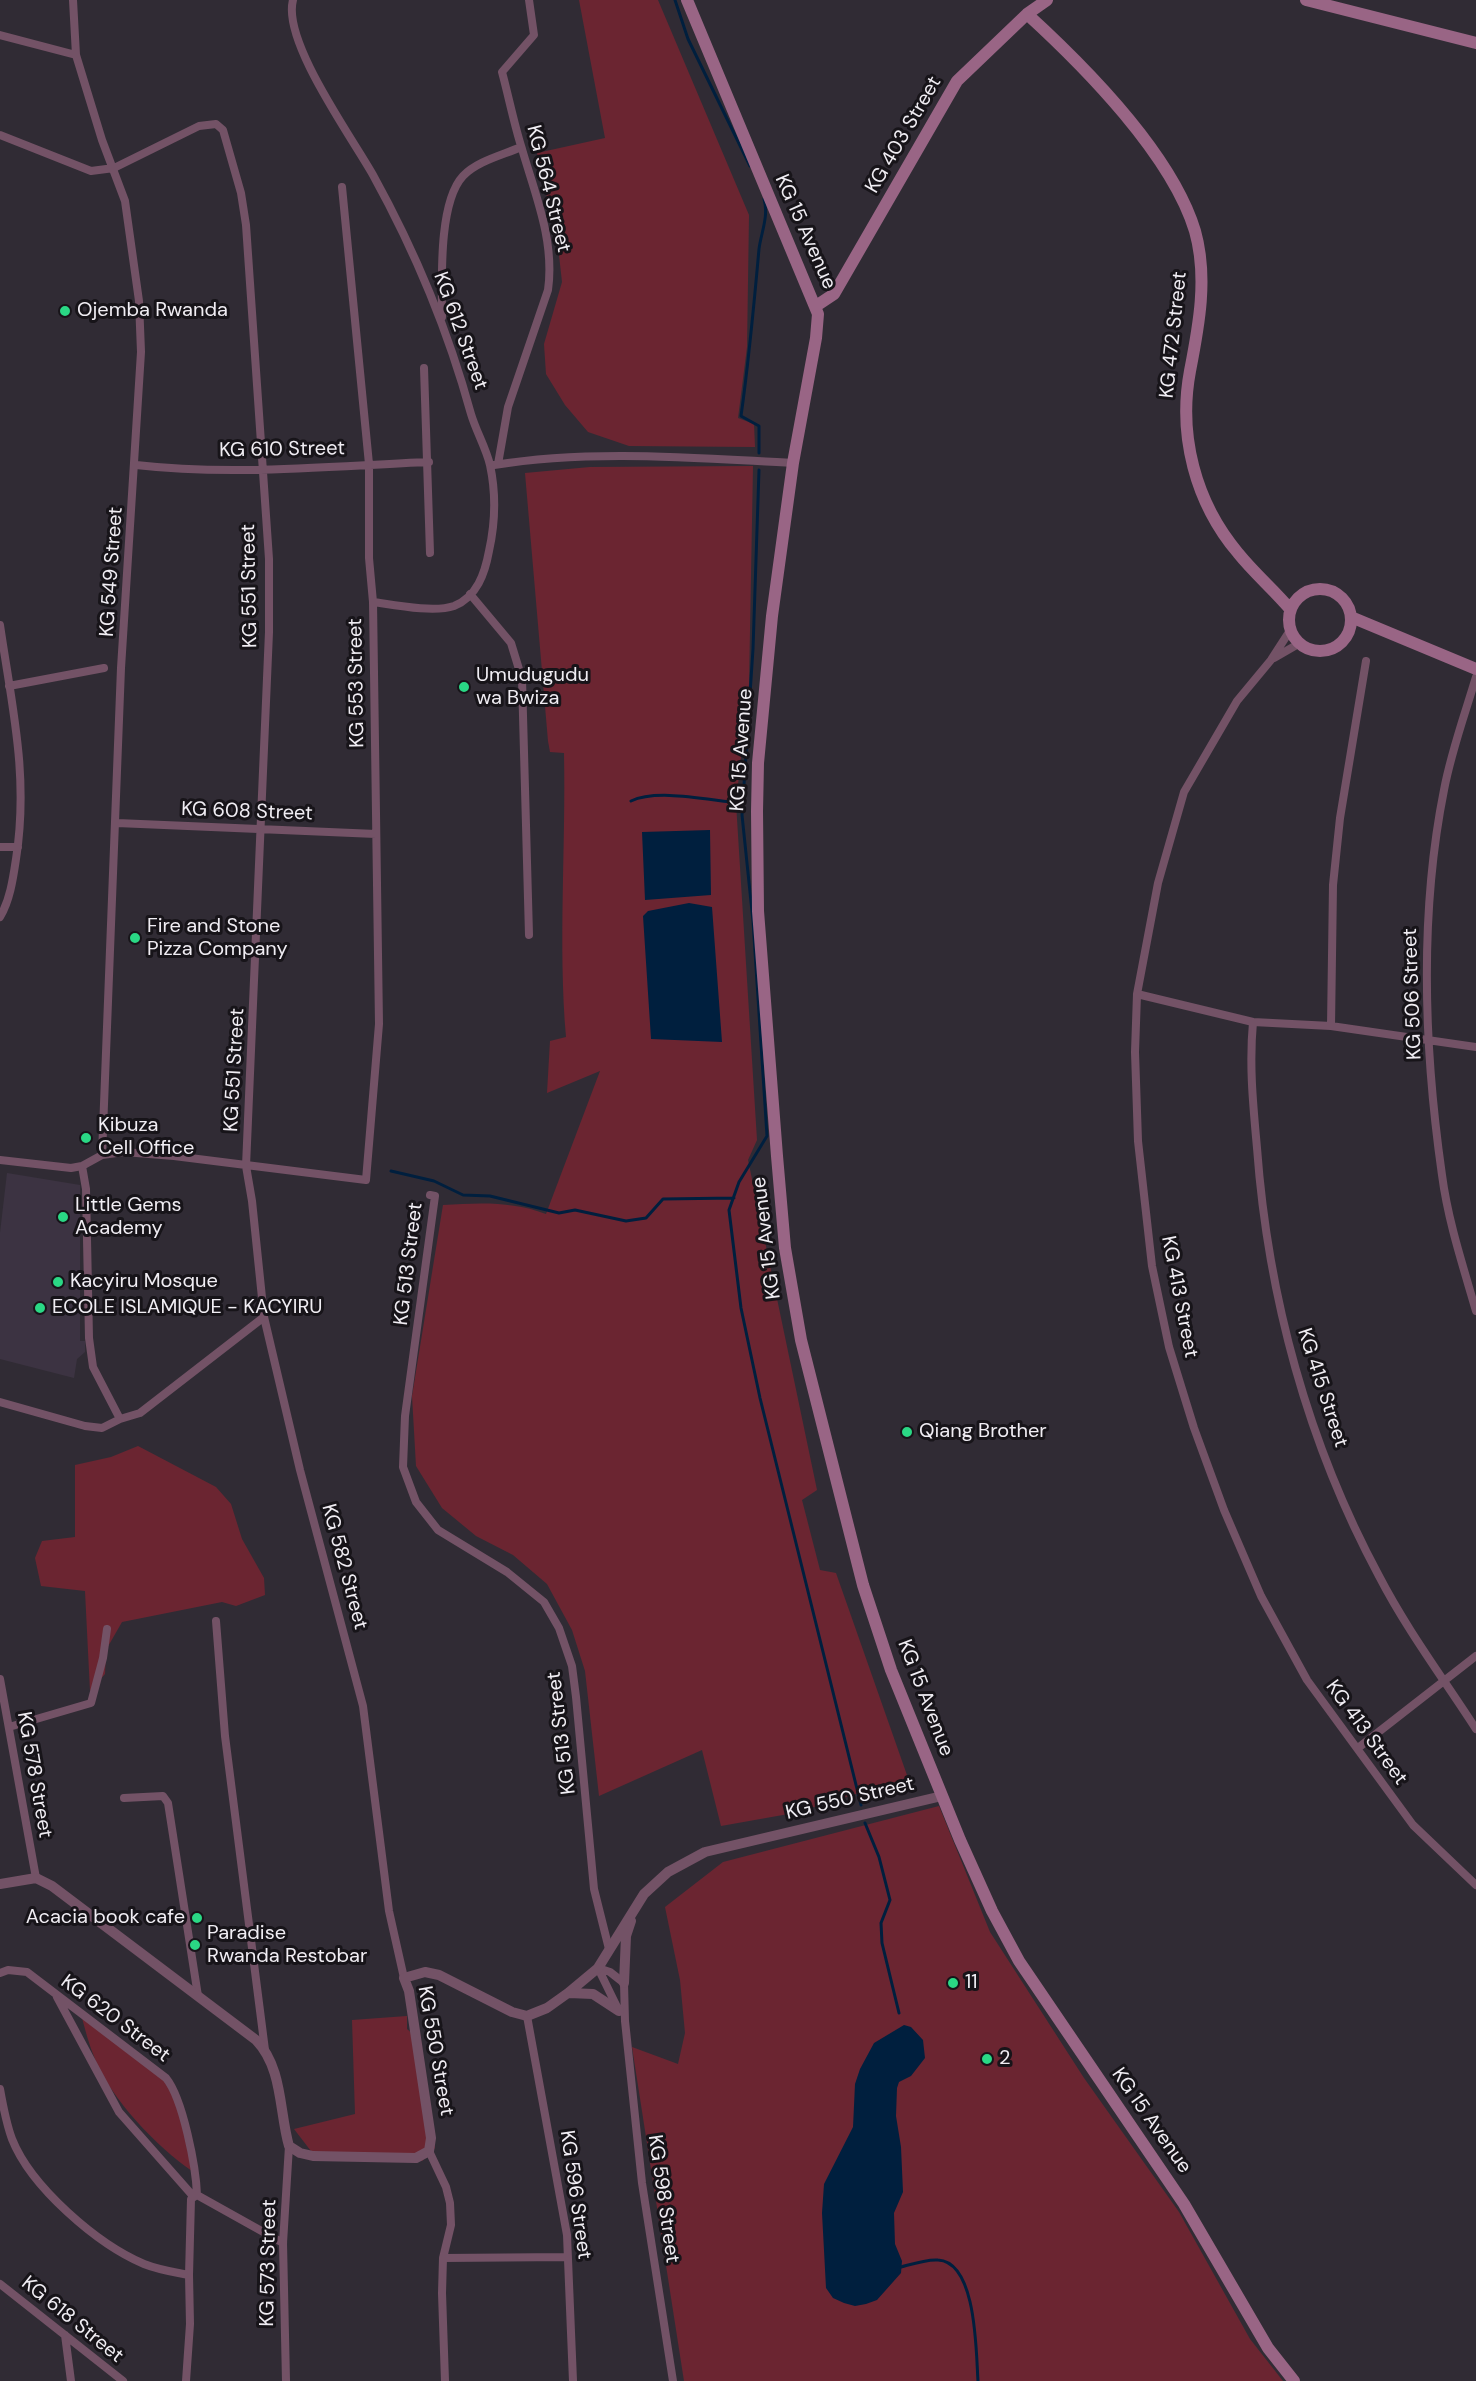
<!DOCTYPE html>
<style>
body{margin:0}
canvas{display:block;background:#302b34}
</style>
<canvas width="1476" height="2381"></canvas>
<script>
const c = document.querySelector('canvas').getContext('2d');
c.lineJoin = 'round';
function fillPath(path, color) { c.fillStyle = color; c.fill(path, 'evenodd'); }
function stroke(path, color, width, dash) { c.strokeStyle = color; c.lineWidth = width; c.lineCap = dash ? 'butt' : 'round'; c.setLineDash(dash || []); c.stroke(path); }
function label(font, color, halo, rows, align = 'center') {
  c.font = font + ' "DM Sans",sans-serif'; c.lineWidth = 6; c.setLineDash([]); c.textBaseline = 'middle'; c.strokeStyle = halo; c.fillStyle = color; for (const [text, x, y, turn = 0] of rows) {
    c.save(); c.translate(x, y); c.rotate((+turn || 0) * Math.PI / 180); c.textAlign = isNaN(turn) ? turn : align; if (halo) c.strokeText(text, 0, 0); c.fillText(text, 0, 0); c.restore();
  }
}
fillPath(new Path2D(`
 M7,1173L80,1185V1341H85V1352L77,1359L74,1378L0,1359V1233Z`), '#3c3342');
fillPath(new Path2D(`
 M579,0H658L749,215L747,347L738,418L754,424L755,447L629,446L588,432L565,405L546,374L544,344L562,282L558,246L537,153L605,138Z
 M753,466L749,684L736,803L757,1140L748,1160L817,1490L802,1500L820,1570L836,1573L908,1778L794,1813L721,1826L702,1750L599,1796L585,1671L572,1630L547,1584L513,1555L476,1536L442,1508L416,1466L412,1396L443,1205C480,1203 511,1201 546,1214L600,1071L547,1093L550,1041L566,1037C558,942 566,848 564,753L550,752L548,741L525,473L590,467Z
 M138,1446L216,1487L231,1504L242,1539L264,1578L265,1595L236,1606L222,1602L122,1622L106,1650L105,1674L90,1691L85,1591L41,1586L35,1558L42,1541L75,1537V1465L111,1457Z
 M939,1806L990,1932L1084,2078L1179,2212L1250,2339L1283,2381H684L632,2047L678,2064L685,2033L680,1980L665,1907L723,1862Z
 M81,2014L176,2089L192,2171C157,2147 111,2099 95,2059C89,2045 85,2029 81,2014Z
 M407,2016V2029L421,2041L435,2148L422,2161L314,2155L294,2129L355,2114L352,2020Z`), '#6b2531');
fillPath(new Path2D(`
 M710,830L711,895L645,900L642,832Z
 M689,903L712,907L722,1042L651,1039L643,916L648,911Z
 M904,2025L911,2027L923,2040L925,2058L911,2076L899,2082L897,2088L896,2116L901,2147L903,2192L894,2213L895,2244L902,2261L901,2273L877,2300L866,2304L855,2306L844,2303L833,2298L826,2288L822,2213L824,2184L853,2127L855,2084L860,2069L874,2043Z`), '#001f3e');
stroke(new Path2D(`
 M675,0L688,39L750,166
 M759,453V426L741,416C749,360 754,305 759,249C761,233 769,216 764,199
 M759,470L753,649L742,815L753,921L767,1136L739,1182L729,1210L741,1308L760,1398L861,1805
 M631,801C658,788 712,801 742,803
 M391,1171L434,1181L463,1195L490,1196L559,1213L575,1210L626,1221L646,1218L663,1199L734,1198
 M865,1823L879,1857L890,1900L881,1923L882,1943L899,2013
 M901,2267C912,2264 927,2259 938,2260C977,2262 976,2353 978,2381`), '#001f3e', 3);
stroke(new Path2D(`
 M73,0L76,55L102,140L125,201L139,301L141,352L121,668L102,1155
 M293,0C282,41 351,136 373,175C415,251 448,330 471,414C476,431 486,448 490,465C496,493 495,524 489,551C485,573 477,597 454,606C434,613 394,605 373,602
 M0,35L76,55
 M0,135L91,171L114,168L199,126L216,124L223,130L241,193L246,225L269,559V632L246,1166L252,1201L264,1317L300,1470L363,1706L389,1911L404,1978
 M442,317C442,282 438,203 463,176C477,161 503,155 521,147
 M424,368L430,553
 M498,464L508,407L548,290C555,241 535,194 522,149C514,124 509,98 502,72L534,35L529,0
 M136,465C232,476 332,466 429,462
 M494,465C591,449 694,458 793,463
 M470,594L511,643L522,679L529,935
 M0,625C12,707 29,776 16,859C13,879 10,900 0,917
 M1291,629L1271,660L1237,701L1184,792L1158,883L1137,994L1135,1052L1138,1141L1152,1266L1169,1347L1194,1428L1224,1510L1261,1596L1307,1680L1413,1825L1476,1885
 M1274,658L1300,643
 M1476,677C1465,714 1451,752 1444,790C1419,915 1424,1049 1442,1175C1448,1221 1463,1266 1476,1311
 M9,686L104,668
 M117,823L376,834
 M0,847H18
 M1137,994L1253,1022L1331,1026L1476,1047
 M1253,1022C1249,1065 1253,1104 1257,1148C1268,1297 1308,1444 1379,1576C1407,1630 1443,1678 1476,1729
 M1331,1026L1333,885L1340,818L1366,661
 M0,1160L71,1168L82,1166L102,1155L124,1152L174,1156L366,1180L379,1024L373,602L369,558V464L342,187
 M82,1166L86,1189L89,1338L93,1367L120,1419L140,1413L264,1317
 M430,1195L435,1196L405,1416L403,1467L416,1502L438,1530L507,1572L544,1602L559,1628L572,1666L576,1697L594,1889L609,1949
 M0,1402L85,1426L102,1428L120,1419
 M216,1621L225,1736L265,2050
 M0,1679L36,1878
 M9,1727L91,1703L103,1658L107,1629
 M1358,1748L1476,1656
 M124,1798L163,1796L168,1803L198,1996
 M598,1968L610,1972L624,1983L625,2021L642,2183L673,2381
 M598,1968L619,2011
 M0,1973L8,1970L27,1972L166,2078C183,2099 196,2167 197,2195
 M57,1997L119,2112L193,2196
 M527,2016L567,2235L573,2381
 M0,2089C3,2106 6,2123 12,2139C31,2187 97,2244 144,2264C159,2270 173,2272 189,2275L191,2199L197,2195L283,2243
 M429,2151L446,2187L450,2203L451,2225L443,2258L442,2293L445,2381
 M443,2258L568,2257
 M0,2284L123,2381
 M65,2335L71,2381
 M186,2381L190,2324L189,2275
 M286,2381L283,2243L289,2146`), '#735266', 8);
stroke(new Path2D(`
 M0,1884L36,1878L52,1886L256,2040C283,2068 279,2111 289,2146L300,2153L313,2156L416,2158L429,2151L431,2138L409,1991L404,1978L425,1972L439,1975L512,2012L527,2016L547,2008L568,1993L598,1968L644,1894L668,1872L705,1852L942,1796
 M624,1983L626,1936L631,1921
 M569,1993L593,1994L619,2011`), '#735266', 10);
stroke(new Path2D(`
 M687,0L818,314L816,338L793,463L772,616L758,763L757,811L758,911L777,1156L785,1248L801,1340L863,1585L891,1670L960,1840L992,1911L1019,1961L1184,2204L1268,2348L1294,2381
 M1306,0L1476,43
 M1027,14C1085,67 1172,155 1195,231C1208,277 1199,325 1190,371C1178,435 1195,502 1238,553C1254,573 1274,590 1290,609
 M816,306L834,294L957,81L1027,14L1047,0
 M1289 620a31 31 0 1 1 62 0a31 31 0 1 1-62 0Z
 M1351,617L1476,669`), '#996585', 12);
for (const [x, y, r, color] of [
 [65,311,6,"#2ad885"],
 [464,687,6,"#2ad885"],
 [135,938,6,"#2ad885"],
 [86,1138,6,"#2ad885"],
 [63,1217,6,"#2ad885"],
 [58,1282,6,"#2ad885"],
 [40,1308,6,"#2ad885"],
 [907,1432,6,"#2ad885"],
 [197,1918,6,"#2ad885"],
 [195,1945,6,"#2ad885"],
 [953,1983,6,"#2ad885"],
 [987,2059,6,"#2ad885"]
]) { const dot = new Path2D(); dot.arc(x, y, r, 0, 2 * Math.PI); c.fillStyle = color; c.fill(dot); stroke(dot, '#171419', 2); }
label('20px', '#f0edf3', '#171419', [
 ["KG 403 Street",904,135,-60],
 ["KG 564 Street",548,189,76],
 ["KG 15 Avenue",805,232,66],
 ["KG 612 Street",460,331,70],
 ["KG 472 Street",1174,335,-84],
 ["KG 610 Street",282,450,-1],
 ["KG 549 Street",112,572,-86],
 ["KG 551 Street",250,586,-91],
 ["KG 553 Street",357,683,-91],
 ["KG 15 Avenue",742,750,-86],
 ["KG 608 Street",247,812,2],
 ["KG 506 Street",1413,994,-92],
 ["KG 551 Street",235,1070,-87],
 ["KG 15 Avenue",767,1238,-97],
 ["KG 513 Street",409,1264,-83],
 ["KG 413 Street",1179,1297,79],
 ["KG 415 Street",1322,1388,72],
 ["KG 582 Street",344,1567,75],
 ["KG 15 Avenue",925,1698,69],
 ["KG 513 Street",562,1733,-97],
 ["KG 413 Street",1366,1733,54],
 ["KG 578 Street",34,1775,80],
 ["KG 550 Street",850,1799,-13],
 ["KG 620 Street",115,2019,37],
 ["KG 550 Street",435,2051,80],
 ["KG 15 Avenue",1151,2121,55],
 ["KG 596 Street",575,2195,82],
 ["KG 598 Street",663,2199,82],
 ["KG 573 Street",269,2263,-89],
 ["KG 618 Street",72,2320,39]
]);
label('20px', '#f0edf3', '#171419', [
 ["Ojemba Rwanda",77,311],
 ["Umudugudu",476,676],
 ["wa Bwiza",476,699],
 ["Fire and Stone",147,927],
 ["Pizza Company",147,950],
 ["Kibuza",98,1126],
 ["Cell Office",98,1149],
 ["Little Gems",75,1206],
 ["Academy",75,1229],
 ["Kacyiru Mosque",70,1282],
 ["ECOLE ISLAMIQUE - KACYIRU",52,1308],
 ["Qiang Brother",919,1432],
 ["Acacia book cafe",185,1918,"right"],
 ["Paradise",207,1934],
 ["Rwanda Restobar",207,1957],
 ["11",965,1983],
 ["2",999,2059]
], 'left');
</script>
